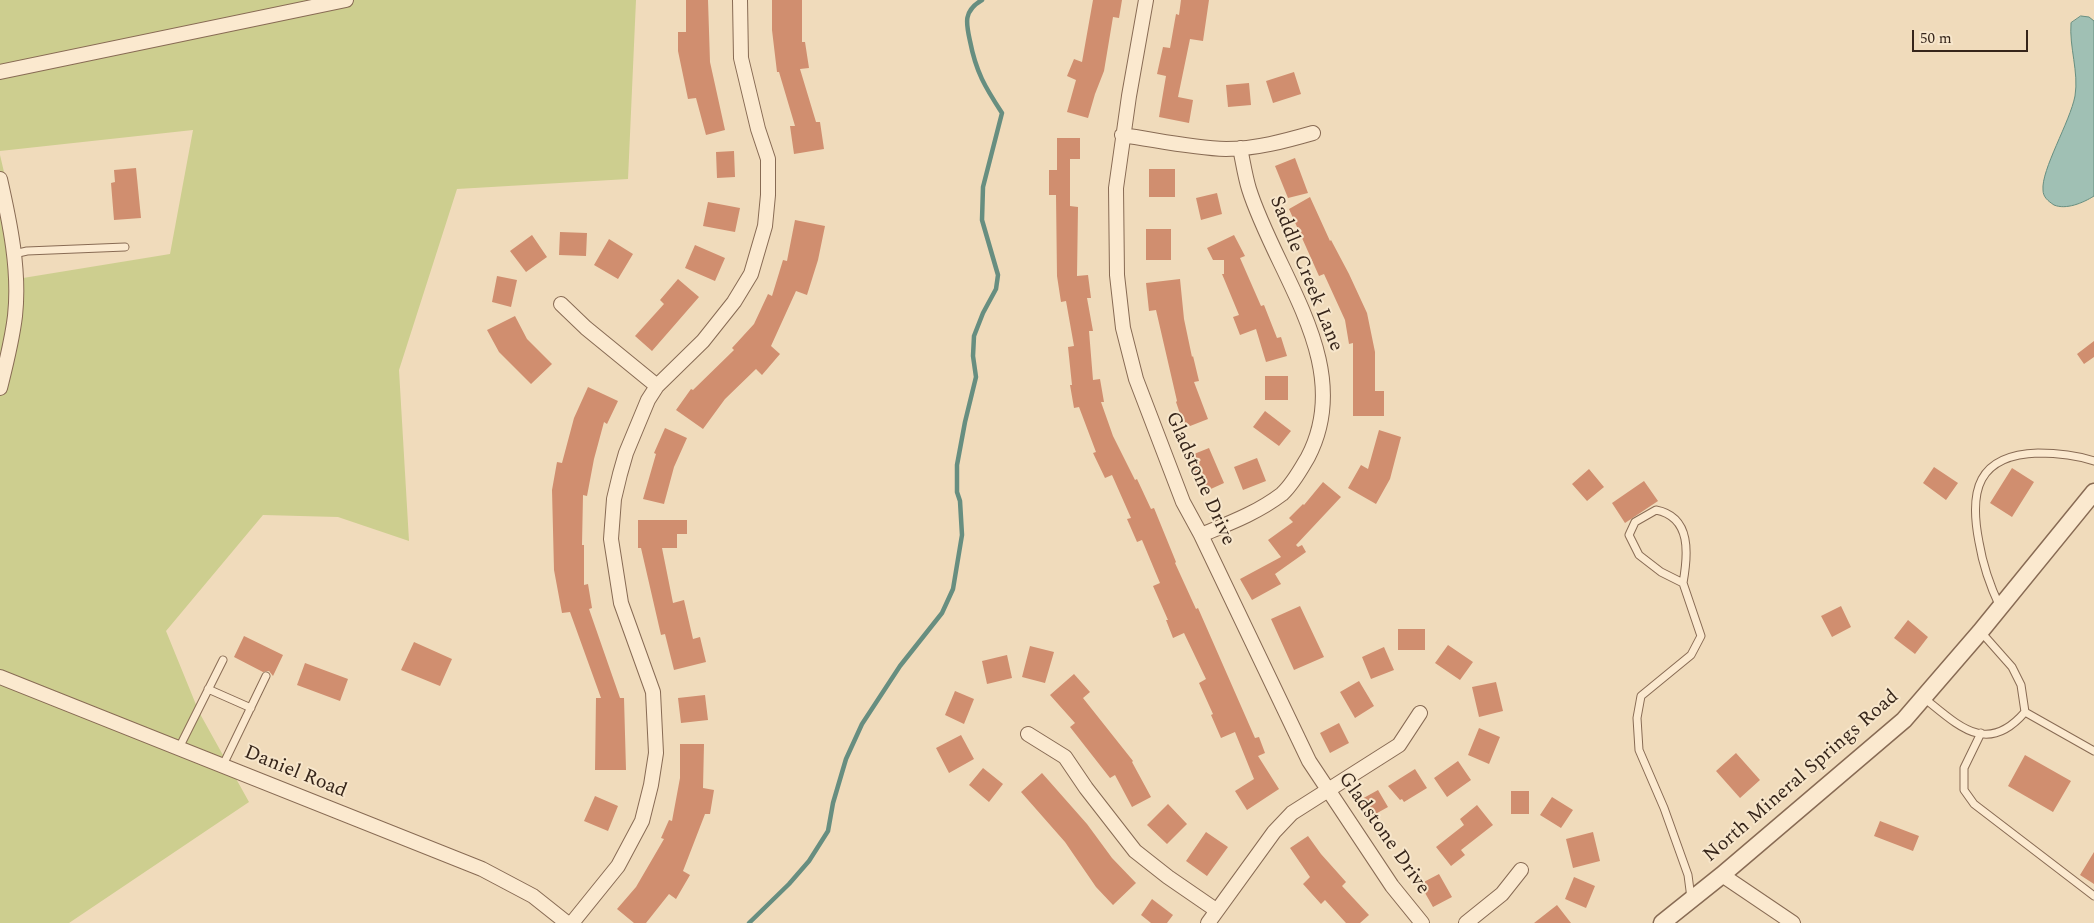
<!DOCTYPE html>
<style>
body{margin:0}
#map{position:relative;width:2094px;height:923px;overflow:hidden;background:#f0dbbb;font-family:Spectral,serif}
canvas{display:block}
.scale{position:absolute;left:1912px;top:30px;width:116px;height:22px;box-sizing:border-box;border:2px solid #36251a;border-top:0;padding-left:6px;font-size:15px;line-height:18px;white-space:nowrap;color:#36251a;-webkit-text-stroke:4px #f7e6cb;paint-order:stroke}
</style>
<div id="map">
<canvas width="2094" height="923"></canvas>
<div class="scale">50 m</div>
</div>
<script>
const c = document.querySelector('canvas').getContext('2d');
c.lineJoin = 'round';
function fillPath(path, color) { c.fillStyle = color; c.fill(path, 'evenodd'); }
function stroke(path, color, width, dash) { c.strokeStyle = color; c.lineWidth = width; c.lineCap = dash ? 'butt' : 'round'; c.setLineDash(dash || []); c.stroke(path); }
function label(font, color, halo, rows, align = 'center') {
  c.font = font + ' Spectral,serif'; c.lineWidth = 4; c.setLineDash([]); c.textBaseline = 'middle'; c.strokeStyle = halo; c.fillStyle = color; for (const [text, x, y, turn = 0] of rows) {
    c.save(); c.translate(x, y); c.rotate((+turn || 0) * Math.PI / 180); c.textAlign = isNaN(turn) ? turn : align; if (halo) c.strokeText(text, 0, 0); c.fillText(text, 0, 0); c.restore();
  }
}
fillPath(new Path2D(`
 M0,0H636L628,179L457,189L399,370L409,541L338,517L263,515L166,631L199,712L249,802L69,923H0V155L8,189L23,278L170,254L193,130L0,151Z`), '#cdce8f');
const water = new Path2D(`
 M2081,16L2089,17L2094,21V196C2083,203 2066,210 2054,205C2048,201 2043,197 2043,190C2041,170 2070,122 2075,96C2079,72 2069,47 2071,23Z`);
fillPath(water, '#a0c0b4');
stroke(water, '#678e80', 1);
stroke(new Path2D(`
 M749,923L789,884L809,861L828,831L833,803L846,759L862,724L900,666L942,613L953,589L962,535L960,501L957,492V465L965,422L976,377L973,356L974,336L983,313L996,289L998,275L982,220L983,187L1002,113C985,87 976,72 970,41C966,23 963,11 982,0`), '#678e80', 4.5);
fillPath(new Path2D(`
 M686,0H708L710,62L725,130L706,135L696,98L688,99L678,51V32H686Z
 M772,0H802V42H805L809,68L800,69L816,122H820L824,149L794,154L790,126H795L779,72H777L772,30Z
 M1093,0H1122L1119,18L1113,17L1104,71L1095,94L1088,118L1067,112L1076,80L1067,76L1074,59L1082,62Z
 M1181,0H1209L1203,41L1190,39L1178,97L1193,100L1189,123L1159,117L1166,76L1157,74L1163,47L1170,48L1176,14L1179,15Z
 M1294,72L1301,94L1273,103L1266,81Z
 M1249,83L1251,105L1228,107L1226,85Z
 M1057,138H1080V159H1070V206L1078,207L1077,276L1088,275L1091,298H1087L1093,331H1089L1093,380L1100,379L1104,402H1101L1113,436L1135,480L1137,479L1151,509L1154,508L1176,562L1175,563L1196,609L1198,608L1255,738L1259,737L1265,753L1258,756L1279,789L1247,810L1235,791L1254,779L1235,732L1221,738L1211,715L1213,714L1199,683L1206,679L1184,633L1173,638L1166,620H1168L1153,586L1160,583L1142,540L1137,542L1127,519L1131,518L1112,475L1105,478L1093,453L1096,452L1079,407L1074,408L1070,385H1072L1068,347L1074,346L1066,301L1061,302L1057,276L1056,195H1049V170H1057Z
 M734,151L735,177L717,178L716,152Z
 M1295,158L1308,193L1288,198L1275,166Z
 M136,168L141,218L114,220L111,183L115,182L114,170Z
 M1149,169H1175V197H1149Z
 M1217,193L1222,214L1201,220L1196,198Z
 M1310,197L1330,241L1331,240L1349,274L1367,313L1375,352V391H1384V416H1353V343L1349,344L1345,320L1324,274L1319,276L1289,209Z
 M708,202L740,208L735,232L703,226Z
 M795,220L825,226L818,260L807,295L796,291L771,346L780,354L762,375L756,369L725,399L703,429L676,410L691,389L693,390L734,350L732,348L754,324L768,294L772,296L783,260L787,261Z
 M1146,229H1171V260H1146Z
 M560,232L587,233L586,256L559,255Z
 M532,235L547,257L526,272L510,251Z
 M1234,235L1245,256L1240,258L1261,306L1264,305L1277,338L1281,337L1287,356L1266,362L1256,329L1240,335L1233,317L1239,315L1222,274H1224V260H1213L1207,248Z
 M609,239L633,254L618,279L594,265Z
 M695,245L725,258L715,281L685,268Z
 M497,276L517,280L511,307L492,302Z
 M678,279L699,297L652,351L635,336L664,304L660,300Z
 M1180,279L1184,319L1192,357L1193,356L1199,381L1194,382L1208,419L1185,428L1176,402L1177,401L1156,310L1149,311L1146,283Z
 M515,316L527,339L552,364L531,384L499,352L487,330Z
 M2094,341V357L2084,364L2077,354Z
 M1265,376H1288V400H1265Z
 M588,387L618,401L607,424L604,422L594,459L587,496L583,495L582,545H584V585L588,584L592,608L589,609L620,698H624L626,770H595L596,698H601L570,612L562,613L554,570L552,490L557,462L562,463L574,418Z
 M1265,411L1291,431L1279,446L1253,427Z
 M665,428L687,438L674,467L664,504L643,499L656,454L654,453Z
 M1379,430L1401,437L1390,479L1376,504L1348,488L1361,465L1368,469Z
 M1209,448L1224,483L1202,493L1190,466L1198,462L1194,454Z
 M1257,458L1266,481L1243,490L1234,467Z
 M1934,467L1958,483L1946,500L1923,483Z
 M2012,468L2034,482L2012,517L1990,503Z
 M1589,469L1604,487L1587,501L1572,484Z
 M1644,481L1658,501L1625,523L1612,503Z
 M1323,482L1341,497L1296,545L1298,547L1302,545L1306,552L1275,574L1281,584L1252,600L1240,579L1281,557L1268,540L1293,522L1289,518L1303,504L1304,505Z
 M638,520H687V534H677V548H662L673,603L684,600L693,639L700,637L706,662L674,670L665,634L661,635L641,548H638Z
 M1300,606L1324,657L1294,670L1271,619Z
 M1841,606L1851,627L1832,637L1821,616Z
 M1908,620L1928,637L1915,654L1894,638Z
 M1398,629H1425V650H1398Z
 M244,636L283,655L273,676L269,671L263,672L234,657Z
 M414,642L452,659L440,686L401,670Z
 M1448,645L1473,662L1460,680L1435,663Z
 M1030,646L1054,652L1045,683L1022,677Z
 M1384,647L1394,670L1371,679L1362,657Z
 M1007,655L1012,678L987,684L982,661Z
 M305,663L348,679L340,701L297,685Z
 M1074,674L1090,692L1083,698L1133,761L1132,762L1151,797L1132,807L1115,775L1110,778L1070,727L1075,723L1050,695Z
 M1359,681L1374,706L1355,718L1340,692Z
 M1496,682L1503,711L1479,717L1472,687Z
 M955,691L974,699L964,724L945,715Z
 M705,695L708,720L681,723L678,698Z
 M1339,723L1349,743L1330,753L1320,733Z
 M1479,728L1500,737L1489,764L1468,755Z
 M961,735L974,759L949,773L936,748Z
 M680,744H704L703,788L714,790L710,814H705L683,871L690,875L676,899L669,894L646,923H634L617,909L636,887L664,839L661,838L669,820L672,821L680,778Z
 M1736,753L1760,780L1740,798L1716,771Z
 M2025,755L2071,781L2053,812L2008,786Z
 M1458,761L1471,780L1447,797L1434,778Z
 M983,768L1003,784L989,802L969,785Z
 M1415,769L1427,788L1404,802L1402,799L1400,800L1388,786Z
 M1042,773L1087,824L1112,858L1136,883L1113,905L1096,887L1065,842L1021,792Z
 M1378,790L1388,807L1370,817L1360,800Z
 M1511,791H1529V814H1511Z
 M595,796L618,806L608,831L584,821Z
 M1552,797L1573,810L1561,828L1540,815Z
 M1168,804L1187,824L1167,844L1147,825Z
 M1477,805L1493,825L1461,850L1465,855L1451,866L1436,847L1464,825L1460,819Z
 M1880,821L1919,836L1913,851L1874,836Z
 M1206,832L1228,847L1207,876L1186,861Z
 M1593,832L1600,861L1573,868L1566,839Z
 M1308,836L1321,854L1346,882L1342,886L1369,915L1360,923H1346L1325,900L1321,904L1303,884L1310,877L1290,848Z
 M2094,852V884L2080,875Z
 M1439,874L1452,897L1433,907L1420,884Z
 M1574,877L1595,886L1586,908L1565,899Z
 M1152,899L1173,915L1167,923H1151L1141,915Z
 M1557,905L1571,923H1534Z`), '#d08e6f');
const service = new Path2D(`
 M14,254L27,251L125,247
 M1683,583C1688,555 1692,517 1656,510L1635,522L1629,535L1639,555L1661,572L1683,583L1701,636L1691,655L1641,696L1637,718L1639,750L1664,808L1688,875L1691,898
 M2000,607C1990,586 1983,566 1979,542C1969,491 1977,455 2038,453C2057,453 2076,455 2094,461
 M208,689L251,708
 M1924,698C1959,726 1987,756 2025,712L2021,685L2012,667L1981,632
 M2025,712L2094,751
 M1981,733L1964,768V790L1974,804L2094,896
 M179,748L223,660
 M223,765L266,676`);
const minor = new Path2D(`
 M1146,0L1129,96L1116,188L1117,275L1123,328L1136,379L1183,502L1201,535L1309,761L1392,886L1422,923
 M0,72L346,0
 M1122,135C1157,140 1191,148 1226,149C1256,149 1285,141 1313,133
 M0,179C10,223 20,271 15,316C12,341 6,364 0,388
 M561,304L586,328L657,386
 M1201,535C1230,523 1257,513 1282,494C1293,484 1301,469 1308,457C1356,365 1276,275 1249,189C1245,176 1243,162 1240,148
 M0,677L482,869L533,896L567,923
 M1028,734L1065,757L1086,788L1135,851L1168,877L1216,910
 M1722,875L1793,923
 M572,923L618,866L642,821L651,785L656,753L653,692L621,603L611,539L614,499L620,474L626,453L648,400L657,386L703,341L734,302L751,274L765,226L768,195V159L758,129L741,58L740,0
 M1208,923L1274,832L1292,813L1399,745L1420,713
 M1466,923L1502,894L1521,870`);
const tertiary = new Path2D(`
 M1662,923L1722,875L1904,720L1980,632L2094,492`);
stroke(service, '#886b54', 9);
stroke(minor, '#886b54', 16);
stroke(tertiary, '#886b54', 19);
stroke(service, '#fbe9cf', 7);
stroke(minor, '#fbe9cf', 14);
stroke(tertiary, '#fbe9cf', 16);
label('20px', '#36251a', '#f7e6cb', [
 ["Saddle Creek Lane",1305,274,68],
 ["Gladstone Drive",1199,479,66],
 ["Daniel Road",295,773,22],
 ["North Mineral Springs Road",1802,777,-41],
 ["Gladstone Drive",1383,834,55]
]);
</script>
